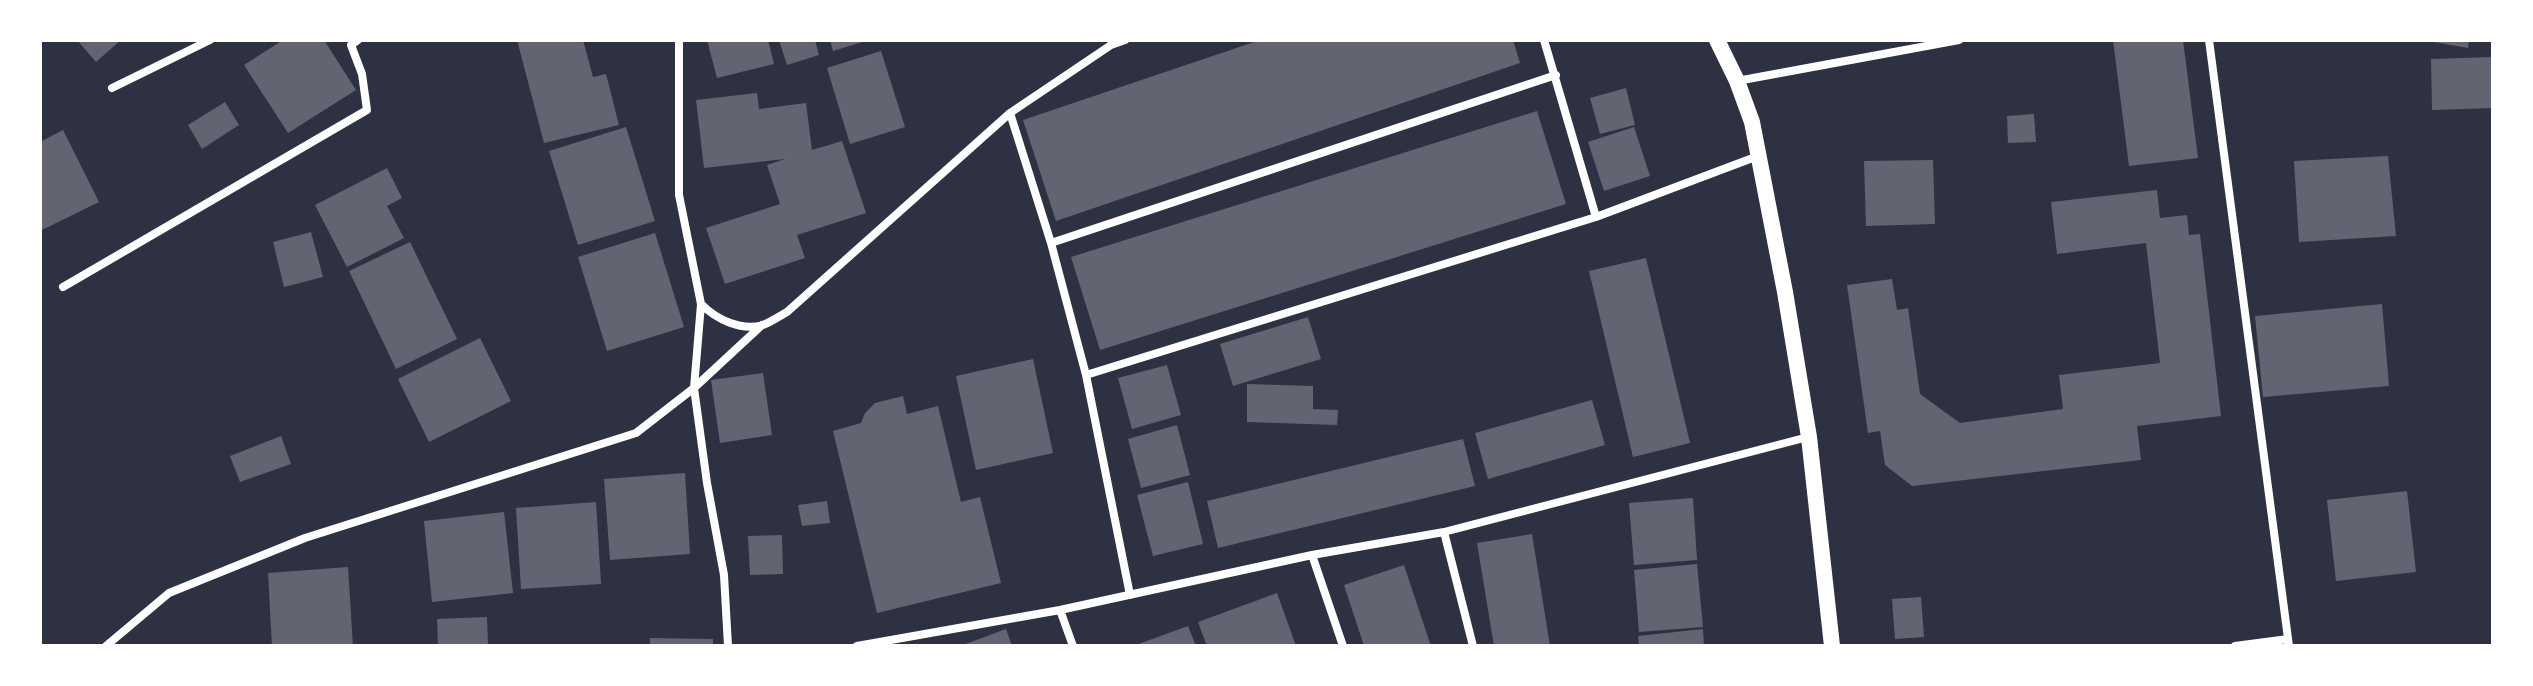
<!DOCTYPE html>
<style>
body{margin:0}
#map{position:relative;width:2533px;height:686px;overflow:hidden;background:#2d3142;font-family:"Asap Condensed",sans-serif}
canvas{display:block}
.frame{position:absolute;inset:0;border:42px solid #fff;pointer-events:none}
</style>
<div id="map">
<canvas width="2533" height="686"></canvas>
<div class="frame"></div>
</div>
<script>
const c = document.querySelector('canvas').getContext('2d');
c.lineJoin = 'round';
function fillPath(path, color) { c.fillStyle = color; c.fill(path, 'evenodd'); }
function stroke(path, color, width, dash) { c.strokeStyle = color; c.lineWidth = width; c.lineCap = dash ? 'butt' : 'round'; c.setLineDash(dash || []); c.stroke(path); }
fillPath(new Path2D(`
 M77,40H121L96,62Z
 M283,40H324L356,90L288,133L244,65Z
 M517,40H583L593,77L606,74L619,125L544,143Z
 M707,40H768L774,64L717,78Z
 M779,40H815L819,55L787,65Z
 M830,40H866V41L833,51Z
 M1260,40H1513L1520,63L1056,221L1023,120Z
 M2113,40H2183L2198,158L2129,166Z
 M2422,40H2469L2468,48Z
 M881,51L905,127L850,144L827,68Z
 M2493,57V108L2432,110L2431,59Z
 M1626,88L1635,125L1600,134L1590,98Z
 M757,93L759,109L806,103L812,150L842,141L866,213L797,235L805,258L725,284L706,228L780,204L767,165L785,159L704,168L696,100Z
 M225,102L239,125L202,149L188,125Z
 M1537,111L1566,204L1100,350L1071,257Z
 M2034,114L2036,142L2008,143L2007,116Z
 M626,127L655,221L578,245L549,151Z
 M1634,127L1650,176L1604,191L1588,142Z
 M63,130L99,202L40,231V142Z
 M2388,156L2396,236L2299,242L2294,161Z
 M1933,160L1935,224L1866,226L1864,161Z
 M387,168L402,198L387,206L404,238L347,267L315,205Z
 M2157,190L2160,218L2187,215L2189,235L2200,234L2221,416L2137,426L2141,460L1912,486L1885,465L1880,431L1868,433L1847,285L1892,279L1897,310L1908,308L1920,394L1960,423L2063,409L2059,375L2160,363L2146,243L2057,254L2051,202Z
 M311,232L323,277L284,287L273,242Z
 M655,233L684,327L607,351L578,257Z
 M410,242L457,339L396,369L349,271Z
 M1646,258L1690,443L1633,457L1589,271Z
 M2382,304L2389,386L2263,397L2255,316Z
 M1308,317L1321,359L1233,386L1220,344Z
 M480,338L511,401L429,442L398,379Z
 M1033,359L1053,453L976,470L956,376Z
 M1167,365L1181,415L1132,429L1118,378Z
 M763,373L772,435L720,443L711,380Z
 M1247,384L1313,386V409L1338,410L1337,425L1247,422Z
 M903,396L907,414L938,406L961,502L980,497L1001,583L877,613L833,431L861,423L865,413L875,403Z
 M1592,400L1605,445L1488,479L1475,433Z
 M1177,425L1190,475L1141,488L1128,439Z
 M281,436L291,464L240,482L230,456Z
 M1463,439L1475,486L1218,548L1207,501Z
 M685,473L690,554L610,560L604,479Z
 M1188,482L1203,544L1153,556L1137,495Z
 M2407,491L2416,572L2336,581L2327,500Z
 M1693,498L1697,560L1634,565L1629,503Z
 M827,501L830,523L802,526L798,505Z
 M596,502L601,584L521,589L516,508Z
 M504,512L513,593L432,602L424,521Z
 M1532,534L1550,646H1494L1477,543Z
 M782,535L783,574L750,575L748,536Z
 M1697,564L1703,627L1639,632L1634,570Z
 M1404,565L1431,646H1364L1344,585Z
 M348,567L353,646H272L268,573Z
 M1277,593L1296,646H1207L1198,622Z
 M1921,597L1924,637L1895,639L1892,599Z
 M487,617L488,646H438L437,619Z
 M1188,626L1196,646H1133Z
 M1006,629L1012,646H960Z
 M1703,629L1704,646H1639L1638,636Z
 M650,638L713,639V646H650Z`), '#626471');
stroke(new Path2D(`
 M679,40V195L701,304L694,388L707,483L724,575L728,646
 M1544,40L1596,217
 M2209,40L2289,646
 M1737,81L1959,40
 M112,88L210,40
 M1010,113L1051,243L1086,375L1130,595
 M1051,243L1556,75
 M63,287L367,110L362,74L351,45L358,40
 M701,304C717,320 741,331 763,325C771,322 780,316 787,312L1010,113L1111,45L1125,40
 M1086,375L1596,217L1758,156
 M1444,532L1473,646
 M1312,555L1343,646
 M106,646L169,593L305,538L636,433L694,388L762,325
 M857,646L1060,610
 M1073,646L1060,610L1312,555L1444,532L1808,437
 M2235,646L2288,639`), '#fff', 8);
stroke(new Path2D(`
 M1717,40L1737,81L1752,122L1785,292L1809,437L1832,646`), '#fff', 16);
</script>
